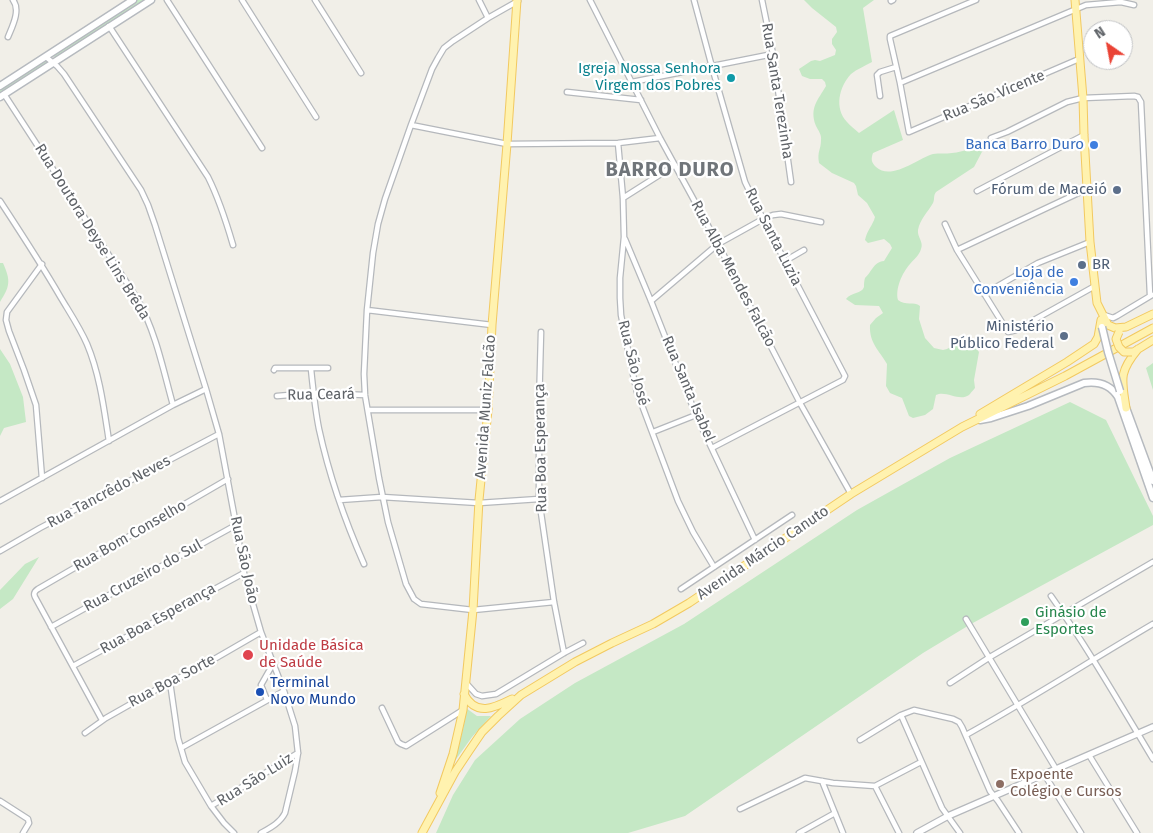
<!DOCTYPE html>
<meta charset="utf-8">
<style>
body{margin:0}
#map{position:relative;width:1153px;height:833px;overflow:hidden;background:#f1efe8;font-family:"Fira Sans",sans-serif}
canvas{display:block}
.north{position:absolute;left:1083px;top:20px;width:50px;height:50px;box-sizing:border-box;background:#fff;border:1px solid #bfc1c3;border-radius:50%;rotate:327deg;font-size:14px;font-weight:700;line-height:20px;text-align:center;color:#5f6368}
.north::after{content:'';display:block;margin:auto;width:18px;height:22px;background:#ea4335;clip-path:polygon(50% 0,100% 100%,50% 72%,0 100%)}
</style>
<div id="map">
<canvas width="1153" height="833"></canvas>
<div class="north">N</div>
</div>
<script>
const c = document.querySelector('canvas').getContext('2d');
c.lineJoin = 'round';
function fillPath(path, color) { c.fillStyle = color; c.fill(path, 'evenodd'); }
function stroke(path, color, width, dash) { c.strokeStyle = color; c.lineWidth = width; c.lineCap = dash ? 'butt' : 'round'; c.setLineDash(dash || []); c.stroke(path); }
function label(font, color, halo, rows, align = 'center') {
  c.font = font + ' "Fira Sans",sans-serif'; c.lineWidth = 4.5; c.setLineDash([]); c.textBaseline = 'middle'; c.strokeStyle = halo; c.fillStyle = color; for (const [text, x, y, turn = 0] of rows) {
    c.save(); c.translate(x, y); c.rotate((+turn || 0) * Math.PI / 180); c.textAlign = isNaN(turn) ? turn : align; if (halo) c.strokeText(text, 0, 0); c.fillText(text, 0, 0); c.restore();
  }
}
fillPath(new Path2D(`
 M136,0H146L55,59L54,57L55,54Z
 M804,0H874L863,8L872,62C865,66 857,69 851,74C839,87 834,108 847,122C850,126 855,129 859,133L894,110L903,140L873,153C871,159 871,162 876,167C891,181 917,159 933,154C939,153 946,154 952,153C964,152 974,147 985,142L988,145L984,148L974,167L936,192C933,196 935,199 933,203C928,212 920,219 918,230C917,237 924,242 921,249C919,256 914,259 910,264C902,273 895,289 898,300C905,306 914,301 920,306L919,319L925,338L934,348L943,350L947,349L964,339L968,338L979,352L974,380L975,388C974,389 970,394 969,395C959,402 946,390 936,395L933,409L925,415L913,418L909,416L902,398L890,393L886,386L887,364C879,350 869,343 870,325L876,318L883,313L879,306L855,305L846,299C851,292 862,294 864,287C864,284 864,281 865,278C872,272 873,262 884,261L892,248L890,244L884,239L868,243L865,240C867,230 873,225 875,217L867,203L858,195L856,186L854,183L832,173L819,163C817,151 821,150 821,140C822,135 818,130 816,126C809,108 818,100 826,86L825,82L822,79H810L802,76L799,69L811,61L815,60L820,61L835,55L836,50L832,44V39L837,32L836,27L812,8Z
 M45,60L47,61L48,63L0,95V90Z
 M0,263H3C11,281 10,286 0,302Z
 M0,349L10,364L23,397L26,422L4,428L0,436Z
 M1153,363V390L1146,368Z
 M1070,402L1106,420L1153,516V525L971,624L923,653L685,816L628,833H436L453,795L475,760L520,719L575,683L684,624L857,510L950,458Z
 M39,557L13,599L0,609V590L25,564Z
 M466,708L477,716H491L472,737L454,762L463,729Z`), '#c5e8c5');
const minor = new Path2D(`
 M167,0L262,148
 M242,0L316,117
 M315,0L361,73
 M479,0L488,18
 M590,0L660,138L718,244L800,403L851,494
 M694,0L712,67L745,182L763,219L845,376L843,380L712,448
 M762,0L773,54L791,182
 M976,0L890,36V39L900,83L909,132L1079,59
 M518,1L488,18L453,41L444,48L438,58L432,69L411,125L385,199L378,224L373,253L367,310L364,374L365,395L379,478L388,522L406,584L414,599L421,604L473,610L554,602
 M891,1L893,0
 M109,26L208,177C219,199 226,221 233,245
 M8,37C12,27 21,10 13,0
 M46,57L57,66L64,74L141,190L148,205L155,225L206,389L219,434L236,525L244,573L261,632L284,691L295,726L298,753L295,771L285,813C280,823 270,828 261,833
 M632,82L773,54
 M900,83L1086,5L1121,2L1134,5
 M567,92L641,100
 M4,94L138,300C156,333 163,369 173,405
 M880,96L877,75L880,72L896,67
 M411,125L507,144L618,143L660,138
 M991,138L1007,132L1067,102L1083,98L1134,96L1138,97L1141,102L1142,123L1150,295
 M618,143L623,198L624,237L620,278V298L621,315L632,370L637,392L678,501L693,532L714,567
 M977,191L1084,135
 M623,198L675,165
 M0,201C21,233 42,265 61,298C70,313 80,328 87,344C100,375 104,409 109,441
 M945,224L957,250L1008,332L1016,330L1095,286
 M625,239L651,301L696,415L755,540
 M957,250L1087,189
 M785,261L804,250
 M42,264L7,312L6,320L9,331L24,370L36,405L42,478
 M984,294L1038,263L1090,242
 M651,301L718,244L763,219L773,215L781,214L821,222
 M367,310L492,325
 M1104,315L1113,318L1117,316L1152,295
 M541,332L539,407V499L554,602L564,653
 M311,369C313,389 315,409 319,429C329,475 345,521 364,564
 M274,370L275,368H328
 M277,396L314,393L365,395
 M368,410H488
 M653,432L696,415
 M339,500L382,497L479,503L539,499
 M0,501L173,405L206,389
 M0,551L40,528L219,434
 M681,589L792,515
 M1051,596C1088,648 1120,704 1153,759
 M966,619L1056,769
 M51,627L236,525
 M73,666L244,573
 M170,682L178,738L185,762L211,806L224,823L234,833
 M466,683L476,694L482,696L496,694L564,653L583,643
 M950,683L990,657L1153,562
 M267,700L261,685L273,664
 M382,708L398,742L401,744L406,746L463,710
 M901,715L942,808L960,833
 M102,720L35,597C33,593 35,591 38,589L228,479
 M85,733L106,718L159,688L197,669L261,632
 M966,735C1029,700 1090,661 1153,624
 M860,740L901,715L914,710L953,719L959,722L962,727L990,791L998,801L1019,833
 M181,748L284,691
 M1089,755L1137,833
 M1044,774L1081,833
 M822,781L843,833
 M875,786L899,833
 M0,801L28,819L29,823L23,833
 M211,806L298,753
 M740,809L805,778L833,783L875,786L921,762
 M799,833L835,813`);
const tertiary = new Path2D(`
 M917,833L948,816L1153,727`);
const secondary = new Path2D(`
 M0,86L133,0
 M0,97L151,0
 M1125,405L1153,481
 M980,420L991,418L1028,406L1084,383C1098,381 1110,384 1118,397L1153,498`);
const primary = new Path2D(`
 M1075,0L1083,98L1084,135L1090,242L1097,303L1108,325L1115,328L1126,327L1153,314
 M1135,351L1153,340
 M1126,408C1122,380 1118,373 1138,349
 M980,414L1067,362L1094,344L1098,337L1101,320
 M464,694C476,717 494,708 512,699
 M440,793L453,754L463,710L473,610L479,500L488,410L492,325L507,144L517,0
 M422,833L455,772L469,751L482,732L498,716L521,695L575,662L612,643L653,624L689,603L851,494L962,427L1065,376L1153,328`);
stroke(minor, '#b5b8bc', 7);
stroke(tertiary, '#b5b8bc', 8);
stroke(secondary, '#b6babf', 9);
stroke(primary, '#f2c960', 9);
stroke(minor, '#fff', 4.5);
stroke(tertiary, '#fff', 5.5);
stroke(secondary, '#fff', 6);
stroke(primary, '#fff2af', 7);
const secondaryBridge = new Path2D(`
 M1102,327L1108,352L1120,391`);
const primaryBridge = new Path2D(`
 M1119,332L1116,339L1119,347L1124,352H1132`);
stroke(secondaryBridge, '#b6babf', 9, []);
stroke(primaryBridge, '#f2c960', 9, []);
stroke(secondaryBridge, '#fff', 6);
stroke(primaryBridge, '#fff2af', 7);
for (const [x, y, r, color] of [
 [731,78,5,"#0f9aa8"],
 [1094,145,5,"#3f7fe0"],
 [1117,190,5,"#5c6f8a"],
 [1082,265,5,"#5c6f8a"],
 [1074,282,5,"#3f7fe0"],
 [1064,336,5,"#5c6f8a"],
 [1025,622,5,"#2e9e5b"],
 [248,655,6,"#e0444e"],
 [260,692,5,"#1a4fb4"],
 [1000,784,5,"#8d6e63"]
]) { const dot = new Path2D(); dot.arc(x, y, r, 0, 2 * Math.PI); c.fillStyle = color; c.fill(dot); stroke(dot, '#fff', 2); }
label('15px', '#0d838f', '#fff', [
 ["Igreja Nossa Senhora",721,69],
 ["Virgem dos Pobres",721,86]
], 'right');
label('15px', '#5f6368', '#fff', [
 ["Rua Santa Terezinha",777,91,81],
 ["Rua São Vicente",994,96,-23],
 ["Rua Doutora Deyse Lins Brêda",92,232,58],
 ["Rua Santa Luzia",773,237,63],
 ["Rua Alba Mendes Falcão",733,274,62],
 ["Rua São José",633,363,76],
 ["Rua Santa Isabel",688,389,67],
 ["Rua Ceará",321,395,-1],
 ["Avenida Muniz Falcão",486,407,-86],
 ["Rua Boa Esperança",541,448,-91],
 ["Rua Tancrêdo Neves",109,492,-28],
 ["Rua Bom Conselho",130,536,-30],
 ["Avenida Márcio Canuto",763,553,-34],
 ["Rua São João",244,560,78],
 ["Rua Cruzeiro do Sul",143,576,-29],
 ["Rua Boa Esperança",158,619,-29],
 ["Rua Boa Sorte",172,681,-28],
 ["Rua São Luiz",255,780,-32]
]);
label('15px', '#366cbe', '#fff', [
 ["Banca Barro Duro",1084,145],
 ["Loja de",1064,273],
 ["Conveniência",1064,290]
], 'right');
label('15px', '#4e5e75', '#fff', [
 ["Fórum de Maceió",1107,190],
 ["BR",1092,265,"left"],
 ["Ministério",1054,327],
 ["Público Federal",1054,344]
], 'right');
label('15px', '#27864d', '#fff', [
 ["Ginásio de",1035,613],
 ["Esportes",1035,630]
], 'left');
label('15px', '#be3a42', '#fff', [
 ["Unidade Básica",259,646],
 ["de Saúde",259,663]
], 'left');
label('15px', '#164399', '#fff', [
 ["Terminal",270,683],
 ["Novo Mundo",270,700]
], 'left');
label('15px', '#785e54', '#fff', [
 ["Expoente",1010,775],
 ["Colégio e Cursos",1010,792]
], 'left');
c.letterSpacing = '1px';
label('bold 20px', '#70757a', '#fff', [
 ["BARRO DURO",670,170]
]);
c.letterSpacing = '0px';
</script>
